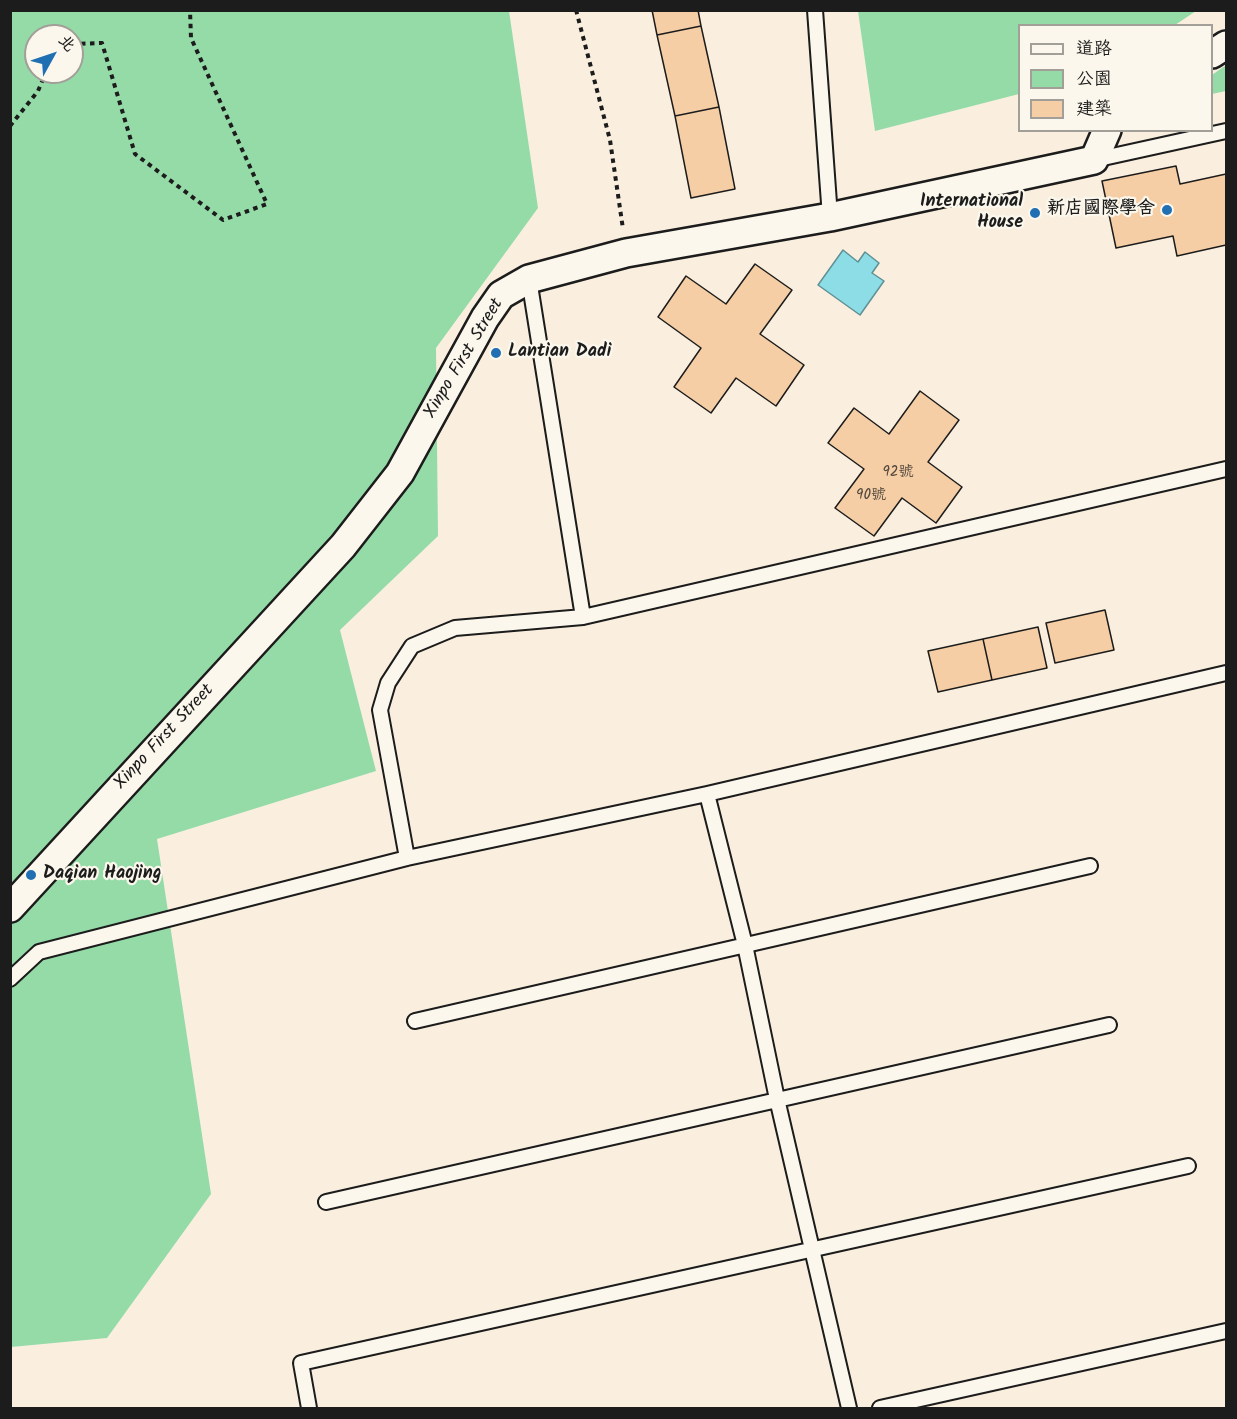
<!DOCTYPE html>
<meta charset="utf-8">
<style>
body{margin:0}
#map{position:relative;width:1237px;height:1419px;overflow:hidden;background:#faefde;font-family:Kalam,"LXGW WenKai TC",sans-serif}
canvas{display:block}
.frame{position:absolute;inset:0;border:12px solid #1c1c1c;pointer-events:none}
.legend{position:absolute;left:1018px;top:24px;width:195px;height:108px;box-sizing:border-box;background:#fbf7ec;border:2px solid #a29f99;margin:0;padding:8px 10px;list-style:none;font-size:18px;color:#1c1c1c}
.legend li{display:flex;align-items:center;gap:12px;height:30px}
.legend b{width:30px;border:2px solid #a29f99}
.north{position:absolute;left:24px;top:24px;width:60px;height:60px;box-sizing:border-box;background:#fbf7ec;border:2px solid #a29f99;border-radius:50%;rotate:50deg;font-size:16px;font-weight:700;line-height:24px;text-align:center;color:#1c1c1c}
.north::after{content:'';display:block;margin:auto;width:21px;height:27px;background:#1f6fb2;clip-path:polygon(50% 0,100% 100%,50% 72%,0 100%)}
</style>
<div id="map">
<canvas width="1237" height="1419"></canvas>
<div class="frame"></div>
<ul class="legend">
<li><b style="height:8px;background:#fbf7ec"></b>道路</li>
<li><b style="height:16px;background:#95dba8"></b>公園</li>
<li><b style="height:16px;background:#f6cea5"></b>建築</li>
</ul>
<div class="north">北</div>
</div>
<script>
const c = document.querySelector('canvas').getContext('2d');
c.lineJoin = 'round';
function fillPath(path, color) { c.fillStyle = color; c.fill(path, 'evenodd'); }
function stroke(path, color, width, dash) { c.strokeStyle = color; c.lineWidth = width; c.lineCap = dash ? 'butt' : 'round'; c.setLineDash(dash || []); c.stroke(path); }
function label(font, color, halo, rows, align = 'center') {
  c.font = font + ' Kalam,"LXGW WenKai TC",sans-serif'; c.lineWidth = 4.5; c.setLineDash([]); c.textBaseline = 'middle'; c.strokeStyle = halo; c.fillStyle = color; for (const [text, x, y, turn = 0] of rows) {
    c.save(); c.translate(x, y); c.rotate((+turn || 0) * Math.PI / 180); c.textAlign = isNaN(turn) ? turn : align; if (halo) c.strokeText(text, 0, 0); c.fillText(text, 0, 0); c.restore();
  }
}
fillPath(new Path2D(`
 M11,11H509L538,208L436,348L438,536L340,630L376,771L157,839L211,1194L107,1338L11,1347ZM36,36H72V72H36Z
 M858,11V10L1196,11L1175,25L1020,26L1019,94L875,131Z
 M1226,65V91L1212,94V75Z`), '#95dba8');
const water = new Path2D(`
 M843,250L858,262L865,252L879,263L872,273L884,281L860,315L818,285Z`);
fillPath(water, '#8cdde5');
stroke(water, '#5f9095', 1.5);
const building = new Path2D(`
 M652,10H698L701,26L657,35Z
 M701,26L719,107L675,116L657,35Z
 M719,107L735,189L691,198L675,116Z
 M1176,166L1180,184L1226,174V245L1177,256L1173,236L1116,248L1102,181Z
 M755,264L792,290L760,334L804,365L776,406L736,378L711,413L674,387L701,348L658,317L686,276L726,304Z
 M920,391L959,420L928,462L962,487L936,523L902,498L874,536L835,508L864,469L828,443L854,408L889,434Z
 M1105,610L1114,650L1055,663L1046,623Z
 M1038,627L1047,668L992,680L983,639Z
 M983,639L992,680L938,692L928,651Z`);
fillPath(building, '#f6cea5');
stroke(building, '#1c1c1c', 1.5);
const service = new Path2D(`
 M815,10L830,217
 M1094,160L1226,131
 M529,279L583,617
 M707,794L745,945L777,1099L849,1408
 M407,858L380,710L388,683L412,646L455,628L583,617L1226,469
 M10,979L39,952L407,858L707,794L1226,673
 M415,1021L1090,866
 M326,1202L1109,1025
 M309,1408L301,1363L1188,1166
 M880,1408L1226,1331`);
const minor = new Path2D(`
 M1212,54L1226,45
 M10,908L343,546L400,473L485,318L501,295L529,279L626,253L830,217L1094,160L1107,130`);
stroke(service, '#1c1c1c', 18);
stroke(minor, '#1c1c1c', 32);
stroke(new Path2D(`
 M576,10L610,140L623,229
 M72,44L102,43L135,154L223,220L267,204L191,38L190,10
 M10,126L38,91L46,72`), '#1c1c1c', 4, [4.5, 4.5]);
stroke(service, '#fbf7ec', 14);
stroke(minor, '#fbf7ec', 27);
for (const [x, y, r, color] of [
 [1167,210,6,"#1f6fb2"],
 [1035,213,6,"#1f6fb2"],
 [496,353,6,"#1f6fb2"],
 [31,875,6,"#1f6fb2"]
]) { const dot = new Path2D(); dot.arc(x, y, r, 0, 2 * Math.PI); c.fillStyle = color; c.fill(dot); stroke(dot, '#fbf7ec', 2); }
label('15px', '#52483e', null, [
 ["92號",898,473],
 ["90號",871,496]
]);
label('bold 18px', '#1c1c1c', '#fbf7ec', [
 ["International",1023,203],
 ["House",1023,224],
 ["新店國際學舍",1155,210],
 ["Lantian Dadi",508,353,"left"],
 ["Daqian Haojing",43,875,"left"]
], 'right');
label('18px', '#1c1c1c', '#fbf7ec', [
 ["Xinpo First Street",465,359,-59],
 ["Xinpo First Street",165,738,-47]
]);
</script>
